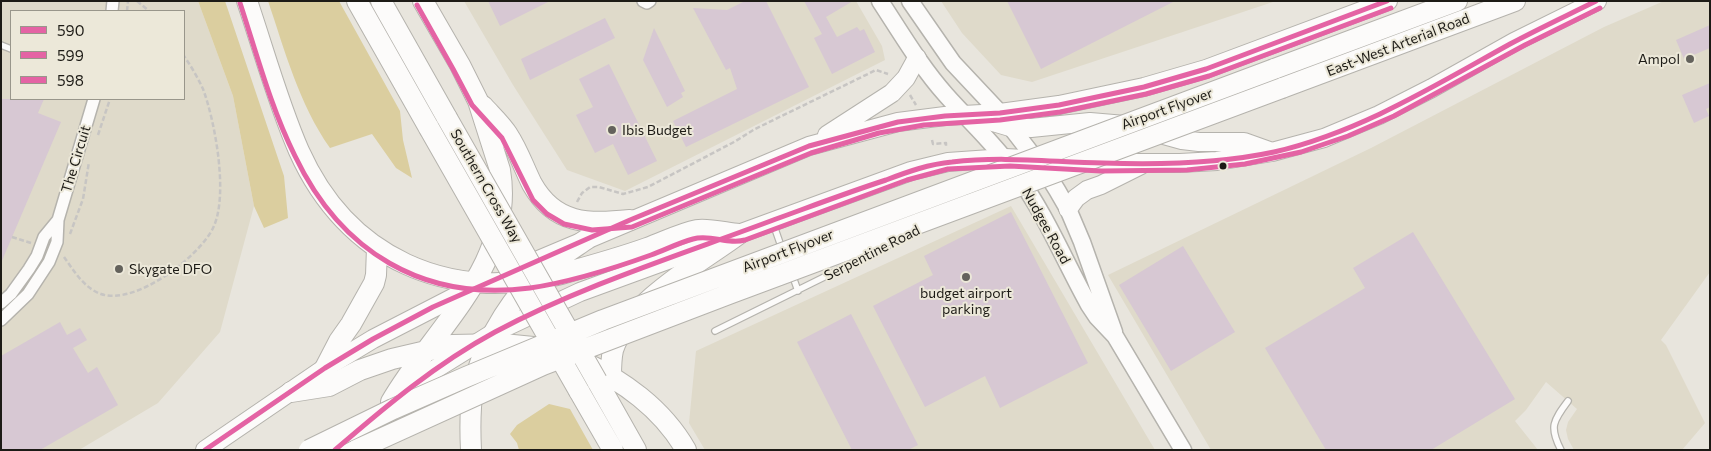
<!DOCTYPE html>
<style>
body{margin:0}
#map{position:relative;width:1711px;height:451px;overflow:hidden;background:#e8e5dd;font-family:Commissioner,sans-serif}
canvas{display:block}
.frame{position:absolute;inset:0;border:2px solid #1d1b16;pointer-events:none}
.legend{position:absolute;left:10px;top:10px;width:175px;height:90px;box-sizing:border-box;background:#ece8d9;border:1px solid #99968b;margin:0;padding:6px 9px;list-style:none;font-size:15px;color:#1d1b16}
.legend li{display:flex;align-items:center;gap:10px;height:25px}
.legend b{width:25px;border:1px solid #99968b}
</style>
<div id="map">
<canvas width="1711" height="451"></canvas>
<div class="frame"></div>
<ul class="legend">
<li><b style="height:6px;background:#e463a4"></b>590</li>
<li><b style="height:6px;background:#e463a4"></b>599</li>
<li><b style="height:6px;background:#e463a4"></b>598</li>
</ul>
</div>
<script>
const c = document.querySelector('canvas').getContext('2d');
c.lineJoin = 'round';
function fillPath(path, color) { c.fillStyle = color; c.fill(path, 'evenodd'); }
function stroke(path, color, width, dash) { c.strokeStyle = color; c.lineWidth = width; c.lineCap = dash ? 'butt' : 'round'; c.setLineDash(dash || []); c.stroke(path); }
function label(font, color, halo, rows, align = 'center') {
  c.font = font + ' Commissioner,sans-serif'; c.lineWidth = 4; c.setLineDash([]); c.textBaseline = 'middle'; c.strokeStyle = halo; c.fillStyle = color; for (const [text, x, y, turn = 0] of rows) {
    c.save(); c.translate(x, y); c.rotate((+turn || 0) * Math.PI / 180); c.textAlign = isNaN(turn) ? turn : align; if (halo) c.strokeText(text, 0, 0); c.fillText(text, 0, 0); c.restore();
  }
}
fillPath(new Path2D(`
 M1,1H198L233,96L254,206L220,332L158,403L79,450H1ZM11,11H184V99H11Z
 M464,1H856L882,46L885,60L625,191L567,170L513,85Z
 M941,1H1276L1032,82L1001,75L962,33Z
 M1664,1H1710V272L1661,340L1666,345L1705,423L1682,450H1574L1568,439L1566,430L1568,422L1577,409L1546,382L1526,410L1515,421L1538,450H1211L1108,275L1371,148L1604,27Z
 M1011,206L1155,450H705L689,423L696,351Z`), '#dfdaca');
fillPath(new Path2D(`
 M198,1H225L284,176L288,218L264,228L254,206L233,96Z
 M268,1H339L400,111L403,140L412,178L396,168L372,134L330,148C299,104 285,51 268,1Z
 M549,404L570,409L593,450H519L517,443L510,434L517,425Z`), '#dbce9f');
fillPath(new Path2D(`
 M488,1H550L500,26Z
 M745,1H766L809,87L686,147L673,121L737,89L730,68L726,70L693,8L727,10Z
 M804,1H853L826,17L837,37L857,27L860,31L864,29L875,52L832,74L814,38L822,34Z
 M1007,1H1175L1041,69Z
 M605,18L615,38L530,80L521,59Z
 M1710,25V48L1684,59L1676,40Z
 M654,28L685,91L681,93L683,97L667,107L643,60Z
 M609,64L657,161L628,175L613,144L595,153L576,115L593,107L579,79Z
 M1710,83V107L1706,109L1709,116L1694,123L1682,95Z
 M1,99H44L38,113L61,122L1,263Z
 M1011,212L1088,363L1000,408L985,376L925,407L873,306L933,275L924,256Z
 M1413,232L1515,399L1431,450H1326L1265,348L1365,288L1353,268Z
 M1183,246L1235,332L1171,371L1119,285Z
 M851,314L918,445L908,450H852L797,342Z
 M60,322L67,335L80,328L87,340L73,348L88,373L97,367L118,405L40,450H1V356Z`), '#d7c8d3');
const lane = new Path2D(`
 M1,45L11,49
 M773,223L782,249
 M792,274L798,291
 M715,331L893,243
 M1561,450C1549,427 1553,421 1568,401`);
const street = new Path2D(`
 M643,1L647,3L650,1
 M112,11L113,1
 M1,303L11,294L29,269L37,256L44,237L58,220
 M1,320L28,294L49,262L57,242L58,220L94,99`);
const secondary = new Path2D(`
 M880,1C901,33 921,67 946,95C970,122 996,145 1017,175C1046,215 1065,262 1089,305L1097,317L1115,336L1183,450
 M910,1L953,63L1000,113L1047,174L1057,190L1068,209L1082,242L1114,332`);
const primary = new Path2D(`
 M983,119L1010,127L1031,128L1090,122L1125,125
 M1153,132L1182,140L1199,142H1244L1272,152
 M827,135L892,93L906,78L917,58
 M1068,209L1076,198L1087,190L1101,185L1141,165
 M517,269L809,146L898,122L945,116L1000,113L1059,105L1144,87L1206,69L1388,1
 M397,397L429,373L495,332L580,292L911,171L948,162L1005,158L1103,163H1180L1217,161L1272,152L1324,138L1379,115L1432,88L1514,42L1597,1
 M205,450L325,368L373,339L472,288
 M335,450L358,431`);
const highway = new Path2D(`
 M247,1C264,51 278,103 299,151C347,258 448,304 561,274C590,266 619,258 647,248C664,242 681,233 697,230C708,228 727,233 739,234
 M357,1L429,128
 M381,1L447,118
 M1274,69L1457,1
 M1282,88L1515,1
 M483,106C491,115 502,125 508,135C518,150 524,168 532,184C555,225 588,224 630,220
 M580,360C623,381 662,408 686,450
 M325,368L339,341L351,324L374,283L376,275L377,248
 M611,377C611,368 611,359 613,350C629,301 700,263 739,234
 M597,381L636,450
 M579,391L613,450
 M291,392L329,386L360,370L392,359L452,345L503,344L543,348
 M391,402C433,329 516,264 500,170L478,101L460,65L423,1
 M471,450C470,430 470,408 473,388C480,352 505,307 531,281C547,265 568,252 587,239`);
stroke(lane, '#b5b3ad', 8);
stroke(street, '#b5b3ad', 14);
stroke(secondary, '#b5b3ad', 19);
stroke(primary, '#b5b3ad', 20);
stroke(highway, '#b5b3ad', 22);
stroke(new Path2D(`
 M137,1L149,11
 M127,11L128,1
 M910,95L916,105
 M98,135L110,99
 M932,140L933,144L946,143V147
 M577,202L582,193L590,187H599L623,194L648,187L734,142L755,129L876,70L888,74
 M70,234L83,199L89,162
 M12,237L31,243
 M64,257C74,271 84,288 101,294C135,306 199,257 213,228C229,196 215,121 203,89C198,78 191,66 184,56`), '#c7c5c3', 2.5, [5, 2.5]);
stroke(lane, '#fcfbfa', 5.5);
stroke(street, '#fcfbfa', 11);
stroke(secondary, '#fcfbfa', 16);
stroke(primary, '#fcfbfa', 18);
stroke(highway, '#fcfbfa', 20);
const highwayBridge = new Path2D(`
 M447,118L597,381
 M429,128L579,391
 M309,450L393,409L466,377L603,320L1274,69
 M356,450L543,365L729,294L1282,88`);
stroke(highwayBridge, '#b5b3ad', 22, []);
stroke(highwayBridge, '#fcfbfa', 20);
stroke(new Path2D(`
 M205,450L325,368L373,339L433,307L630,220L809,146L898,122L945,116L1000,113L1059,105L1144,87L1206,69L1387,1
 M335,450C386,406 436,364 495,332C583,285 683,254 776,219C812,206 849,192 886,180C907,172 929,164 952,162C1003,156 1052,162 1103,163C1160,165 1218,164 1274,152C1360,132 1434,86 1510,44C1538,29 1568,15 1596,1`), '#e463a4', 5);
stroke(new Path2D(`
 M240,3C257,55 271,108 295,156C341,252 423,302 530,288C571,282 612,269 651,255C665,250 678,243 693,239C711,234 728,245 745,240L907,180L948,169L1010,166L1101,171L1187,170L1245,164L1301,152L1348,136L1394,116L1525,45L1600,8`), '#e463a4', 5);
stroke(new Path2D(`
 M417,5L453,69L472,105L502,138L533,200L547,214L564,224L592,230L632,227L811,153L879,133L924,125L1000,120L1060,112L1146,94L1209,76L1391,8`), '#e463a4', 5);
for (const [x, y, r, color] of [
 [1690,59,5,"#64625c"],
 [612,130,5,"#64625c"],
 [1223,166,4.5,"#1d1b16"],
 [119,269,5,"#64625c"],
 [966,277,5,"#64625c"]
]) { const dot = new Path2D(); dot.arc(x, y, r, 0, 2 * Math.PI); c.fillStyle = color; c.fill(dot); stroke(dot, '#ece8d9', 2); }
label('14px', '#1d1b16', '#ece8d9', [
 ["East-West Arterial Road",1398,45,-21],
 ["Airport Flyover",1167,109,-20],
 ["The Circuit",76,159,-73],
 ["Southern Cross Way",486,186,60],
 ["Nudgee Road",1046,226,61],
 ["Airport Flyover",788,251,-21],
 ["Serpentine Road",872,253,-27]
]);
label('14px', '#1d1b16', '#ece8d9', [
 ["Ampol",1680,59,"right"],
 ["Ibis Budget",622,130],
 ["Skygate DFO",129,269],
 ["budget airport",966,293,"center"],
 ["parking",966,309,"center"]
], 'left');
</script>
